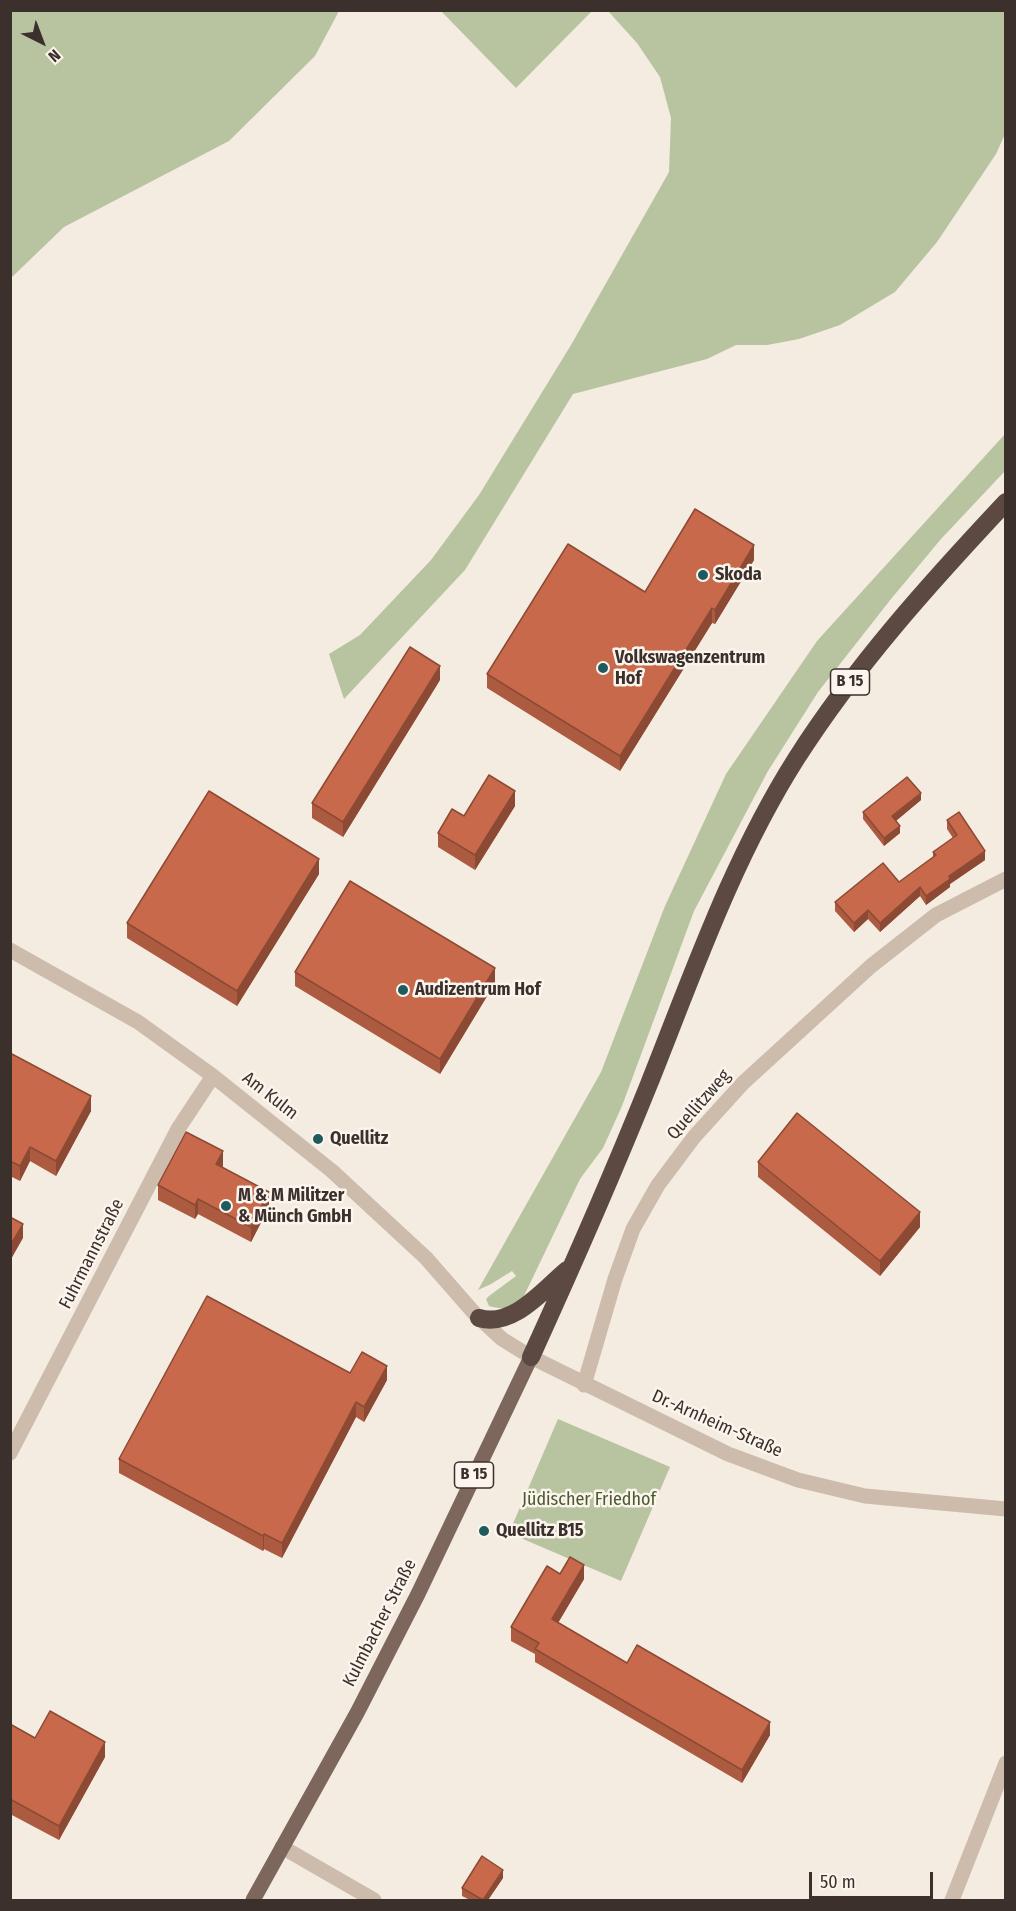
<!DOCTYPE html>
<meta charset="utf-8">
<style>
body{margin:0}
#map{position:relative;width:1016px;height:1911px;overflow:hidden;background:#f4ebe1;font-family:"Fira Sans Condensed",sans-serif}
canvas{display:block}
.frame{position:absolute;inset:0;border:12px solid #3b302b;pointer-events:none}
.north{position:absolute;left:12px;top:12px;width:60px;height:60px;-webkit-text-stroke:4px #fbf5ee;paint-order:stroke;rotate:138deg;font-size:16px;font-weight:700;line-height:24px;text-align:center;color:#3b302b}
.north::after{content:'';display:block;margin:auto;width:21px;height:27px;background:#3b302b;clip-path:polygon(50% 0,100% 100%,50% 72%,0 100%)}
.scale{position:absolute;left:809px;top:1872px;width:124px;height:27px;box-sizing:border-box;border:3px solid #3b302b;border-top:0;padding-left:8px;font-size:18px;line-height:21px;white-space:nowrap;color:#3b302b;-webkit-text-stroke:4px #fbf5ee;paint-order:stroke}
</style>
<div id="map">
<canvas width="1016" height="1911"></canvas>
<div class="frame"></div>
<div class="north">N</div>
<div class="scale">50 m</div>
</div>
<script>
const c = document.querySelector('canvas').getContext('2d');
c.lineJoin = 'round';
function fillPath(path, color) { c.fillStyle = color; c.fill(path, 'evenodd'); }
function stroke(path, color, width, dash) { c.strokeStyle = color; c.lineWidth = width; c.lineCap = dash ? 'butt' : 'round'; c.setLineDash(dash || []); c.stroke(path); }
function label(font, color, halo, rows, align = 'center') {
  c.font = font + ' "Fira Sans Condensed",sans-serif'; c.lineWidth = 5; c.setLineDash([]); c.textBaseline = 'middle'; c.strokeStyle = halo; c.fillStyle = color; for (const [text, x, y, turn = 0] of rows) {
    c.save(); c.translate(x, y); c.rotate((+turn || 0) * Math.PI / 180); c.textAlign = isNaN(turn) ? turn : align; if (halo) c.strokeText(text, 0, 0); c.fillText(text, 0, 0); c.restore();
  }
}
fillPath(new Path2D(`
 M11,10H339V11L315,56L229,141L64,227L11,278Z
 M441,11H592L516,88Z
 M608,11H1005V134L996,154L937,242L895,292L840,325L799,339L767,345H736L707,359L573,394L465,570L344,699L329,654L360,635L431,560L479,495L571,345L669,172L671,118L660,77L637,43Z
 M1005,434V471L941,539L891,599L818,692L768,771L694,911L622,1106L603,1148L580,1179L523,1298C513,1309 503,1310 489,1306L486,1299L489,1296L516,1276L512,1271L491,1284L478,1290L601,1072L665,906L726,774L817,641Z
 M558,1419L670,1467L621,1581L509,1533Z`), '#b8c4a0');
stroke(new Path2D(`
 M10,950L138,1022L213,1076L332,1171L426,1258L475,1314L502,1339L531,1357L728,1454L798,1480L865,1496L1006,1509
 M584,1385L615,1279L633,1229L658,1185L694,1137L743,1083L871,966L936,915L1006,879
 M10,1453L178,1129L213,1076
 M282,1847L374,1900
 M952,1900L1006,1763`), '#cdbbac', 15);
stroke(new Path2D(`
 M253,1900L357,1713L418,1594L531,1357`), '#7d675c', 15);
stroke(new Path2D(`
 M479,1318C513,1328 543,1290 567,1270
 M531,1357C572,1267 612,1176 649,1084C693,974 732,860 796,759C856,665 930,583 1006,502`), '#5c4a42', 18);
fillPath(new Path2D(`
 M754,560L715,624L712,623L620,771L487,688V674L645,592Z
 M440,680L343,837L312,818V803Z
 M921,800L896,821L900,833L884,846L863,819V812Z
 M515,806L475,870L438,847V833L464,816Z
 M947,820L985,860L950,884V887L926,905L920,896L880,932L868,919L854,932L835,911V902L899,882L933,857V852L953,838L947,829Z
 M319,874L237,1006L127,938V923Z
 M295,972L495,983L440,1074L295,986Z
 M10,1053L91,1111L56,1176L30,1161L20,1181L10,1176Z
 M758,1162L920,1227L880,1276L758,1177Z
 M223,1166L222,1167L269,1207L251,1242L198,1214L195,1219L158,1200V1185Z
 M350,1373L387,1380L364,1422L356,1417L282,1558L264,1549L263,1551L119,1473V1459Z
 M560,1574L584,1579L558,1623L627,1663L770,1735L742,1783L535,1662V1654L511,1641V1627Z
 M10,1724L35,1738L105,1757L59,1840L10,1814Z
 M503,1878L488,1900H470L462,1896V1888Z`), '#ac5a40');
fillPath(new Path2D(`
 M754,545V560L715,624V610Z
 M712,608V623L620,771V756Z
 M440,666V680L343,837V822Z
 M515,791V806L475,870V855Z
 M921,793V800L892,824V816Z
 M900,826V833L884,846V838Z
 M985,851V860L950,884V887L926,905V896L949,876Z
 M319,859V874L237,1006V991Z
 M920,887V896L880,932V923Z
 M868,910V919L854,932V923Z
 M495,968V983L440,1074V1059Z
 M91,1096V1111L56,1176V1161Z
 M30,1147V1161L20,1181V1166Z
 M223,1151V1166L216,1179V1164Z
 M269,1192V1207L251,1242V1227Z
 M198,1199V1214L195,1219V1205Z
 M920,1212V1227L880,1276V1261Z
 M23,1224V1238L10,1261V1246Z
 M387,1366V1380L364,1422V1407Z
 M356,1402V1417L282,1558V1543Z
 M264,1534V1549L263,1551V1536Z
 M584,1565V1579L552,1633V1619Z
 M770,1722V1735L742,1783V1770Z
 M105,1742V1757L59,1840V1826Z
 M503,1870V1878L488,1900H483Z`), '#8c4a34');
const building = new Path2D(`
 M695,509L754,545L715,610L712,608L620,756L487,674L568,544L645,592Z
 M410,647L440,666L343,822L312,803Z
 M489,775L515,791L475,855L438,833L452,809L464,816Z
 M907,777L921,793L892,816L900,826L884,838L863,812Z
 M209,791L319,859L237,991L127,923Z
 M959,812L985,851L949,876L950,879L926,896L920,887L880,923L868,910L854,923L835,902L883,863L899,882L936,855L933,852L957,835L947,820Z
 M350,881L495,968L440,1059L295,972Z
 M10,1053L91,1096L56,1161L30,1147L20,1166L10,1161Z
 M797,1113L920,1212L880,1261L758,1162Z
 M186,1132L223,1151L216,1164L269,1192L251,1227L198,1199L195,1205L158,1185Z
 M10,1217L23,1224L10,1246Z
 M207,1296L350,1373L362,1352L387,1366L364,1407L356,1402L282,1543L264,1534L263,1536L119,1459Z
 M570,1557L584,1565L552,1619L627,1663L637,1645L770,1722L742,1770L535,1649L539,1643L511,1627L547,1566L560,1574Z
 M50,1711L105,1742L59,1826L10,1799V1724L35,1738Z
 M482,1856L503,1870L483,1900L462,1888Z`);
fillPath(building, '#c8694b');
stroke(building, '#8c4a34', 1.5);
for (const [x, y, r, color] of [
 [703,575,6,"#1f5a5e"],
 [603,668,6,"#1f5a5e"],
 [403,990,6,"#1f5a5e"],
 [318,1139,6,"#1f5a5e"],
 [226,1206,6,"#1f5a5e"],
 [484,1531,6,"#1f5a5e"]
]) { const dot = new Path2D(); dot.arc(x, y, r, 0, 2 * Math.PI); c.fillStyle = color; c.fill(dot); stroke(dot, '#fbf5ee', 2); }
for (const [x, y, w] of [
 [850,682,39],
 [474,1475,39]
]) { const box = new Path2D(); box.roundRect(x - w / 2, y - 13, w, 26, 4.5); c.fillStyle = '#fbf5ee'; c.fill(box); stroke(box, '#3b302b', 1.5); }
label('bold 16px', '#3b302b', null, [
 ["B 15",850,682],
 ["B 15",474,1475]
]);
label('bold 18px', '#3b302b', '#fbf5ee', [
 ["Skoda",715,575],
 ["Volkswagenzentrum",615,658],
 ["Hof",615,679],
 ["Audizentrum Hof",415,990],
 ["Quellitz",330,1139],
 ["M & M Militzer",238,1196],
 ["& Münch GmbH",238,1217],
 ["Quellitz B15",496,1531]
], 'left');
label('18px', '#3b302b', '#fbf5ee', [
 ["Am Kulm",270,1096,38],
 ["Quellitzweg",699,1105,-49],
 ["Fuhrmannstraße",92,1254,-63],
 ["Dr.-Arnheim-Straße",717,1424,24],
 ["Kulmbacher Straße",380,1623,-63]
]);
label('18px', '#4a5a2e', '#fbf5ee', [
 ["Jüdischer Friedhof",589,1500]
]);
</script>
